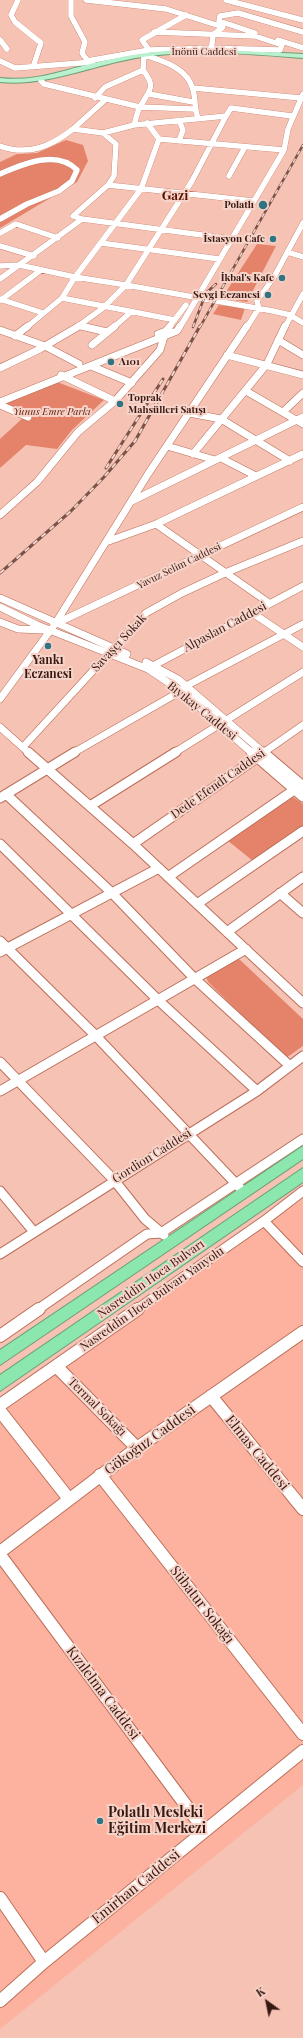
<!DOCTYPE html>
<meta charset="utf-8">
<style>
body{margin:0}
#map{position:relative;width:303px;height:2038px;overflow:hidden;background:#f6c2b4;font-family:"Playfair Display",serif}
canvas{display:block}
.north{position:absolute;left:247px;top:1982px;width:40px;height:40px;-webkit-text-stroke:3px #f7d4ca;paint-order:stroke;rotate:327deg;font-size:11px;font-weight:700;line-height:16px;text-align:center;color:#381810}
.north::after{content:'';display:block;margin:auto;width:14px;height:18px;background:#381810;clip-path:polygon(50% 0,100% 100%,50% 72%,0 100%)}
</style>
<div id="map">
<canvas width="303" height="2038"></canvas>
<div class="north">K</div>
</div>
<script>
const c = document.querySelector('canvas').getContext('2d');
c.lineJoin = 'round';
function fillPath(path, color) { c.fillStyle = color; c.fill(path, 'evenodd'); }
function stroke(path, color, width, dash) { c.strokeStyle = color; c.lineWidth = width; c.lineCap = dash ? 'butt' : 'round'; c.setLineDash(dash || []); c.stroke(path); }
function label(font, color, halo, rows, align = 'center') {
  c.font = font + ' "Playfair Display",serif'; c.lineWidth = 4; c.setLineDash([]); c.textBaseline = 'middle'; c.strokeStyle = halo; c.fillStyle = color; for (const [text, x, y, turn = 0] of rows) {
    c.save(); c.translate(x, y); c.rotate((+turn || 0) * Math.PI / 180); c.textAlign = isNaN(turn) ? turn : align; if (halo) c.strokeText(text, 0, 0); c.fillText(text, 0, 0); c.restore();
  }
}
fillPath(new Path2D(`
 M303,1199V1785L0,2029V1414Z`), '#fcb29e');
fillPath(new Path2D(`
 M66,140L83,145L88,161L77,182L0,228V162L17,154L37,153Z
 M257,244L276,246L247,302L222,298Z
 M219,305L245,308L241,320L213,314Z
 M57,382L104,400L72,430L57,449L26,445L0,468V439L25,416L2,404Z
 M293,797L303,804V828L253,861L227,840Z
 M235,958L239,959L303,1019V1046L286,1058L208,982L206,977Z`), '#e48369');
const minorFar3 = new Path2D(`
 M18,0L11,15L15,22L41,43L33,67
 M71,0V16L85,42L82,53L90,64
 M86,0L166,9L223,27L213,35L211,52
 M226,0L303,20
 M255,33L219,21L220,16L238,13L303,32
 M0,40L7,49
 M278,40L303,48
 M149,50L142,40L186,15
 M0,61L15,68L93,62
 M87,61L149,50L211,48L280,50L282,45L255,36L154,32
 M41,81L44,84L140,107L193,109
 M193,88L301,98
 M149,94L193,102
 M95,98L105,87L143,70
 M179,120L183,130L179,141
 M134,125C136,119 137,112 140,107C149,90 157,88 143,70L144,55C163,61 188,68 193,90C196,100 194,108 198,118
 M73,129L105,100
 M159,139L284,150
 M0,146C28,156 50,147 73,129L103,133L134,125L226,116L231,108L292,116
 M0,174C23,164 57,149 77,170L72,181L59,191L27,204L0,219
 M229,176L245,147
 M108,185L253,201
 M82,219L232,239
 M0,233L16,224L58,238
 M101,243L219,259
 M0,246L34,256
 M287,252L303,257
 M0,266L19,265L75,277L126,285L192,181L226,116
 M0,279L82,219L73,216L108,185L114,176L116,144L103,133
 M62,298L175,320
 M0,299L43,313
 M1,300L41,270
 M79,325L85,327
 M27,327L62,298L75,277L141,189L159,139L147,123
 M77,327L103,308L126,285L273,311L290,315L303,323
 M114,327L131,312
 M169,327L186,305
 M180,327L284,150L288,129L303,94
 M247,327L259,308L257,301L274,277L303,223
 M285,327L303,294`);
const minorFar2 = new Path2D(`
 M81,326L107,332
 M0,330L45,346L79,364
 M158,334L166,331L170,326
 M15,336L28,326
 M278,340L303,355
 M92,345L115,326
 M227,355L303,375
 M91,366L132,383
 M0,368L40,349L79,326
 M61,375L115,401
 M246,391L303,424
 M0,402L177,331L180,326
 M0,405L28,417
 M283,412L303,393
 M189,413L221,419L290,461
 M167,446L215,460
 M193,454L267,364L285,326
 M221,458L256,476
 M132,501L303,417
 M0,515L37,482L78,432L115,401L160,350L164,337
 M156,524L269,603
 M106,542L156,524L303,454
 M0,598L127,654
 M0,607L37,625L148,669L181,691L252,753
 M251,612L303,647
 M0,622L18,629L43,630
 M55,624L303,507
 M146,662L178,679L264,753
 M149,668L303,586
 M0,699L55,624L148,474L247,326
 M0,727L29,753
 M23,747L146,613L182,593L225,573L303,541
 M73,753L181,691L186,686L303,624
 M174,753L303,672
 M263,753L303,725`);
const minorFar1 = new Path2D(`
 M28,752L133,844L303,1003
 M251,752L303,797
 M263,752L303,786
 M6,794L112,893L194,978L290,1066
 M0,798L75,752
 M90,806L176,752
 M0,844L157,999L257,1091
 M133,844L265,752
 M168,877L294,790
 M280,893L303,913
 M197,904L303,831
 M227,932L303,877
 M0,941L95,1035L240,1188
 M0,952L159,868
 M0,1062L114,1180L145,1219L164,1235
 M0,1091L246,949
 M0,1191L34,1232
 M264,1221L303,1262
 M0,1254L257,1091L303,1056
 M37,1310L147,1234L161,1233L303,1139
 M136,1310L264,1221L303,1191`);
const minor = new Path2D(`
 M0,1336L39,1309
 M56,1366L137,1448
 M211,1396L303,1509
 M0,1405L138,1309
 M0,1411L69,1499
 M100,1475L303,1734
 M0,1552L137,1448L303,1332
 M0,1555L205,1831
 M0,1898L44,1962
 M0,2001L44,1962L303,1751`);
const major = new Path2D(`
 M182,50H222L303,54V58C250,54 196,49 142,57C94,64 48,87 0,82V78C34,82 61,71 94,63C123,56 152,51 182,50Z`);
const highway = new Path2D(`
 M303,1146V1159L0,1365V1350Z
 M303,1168V1182L0,1391V1375Z`);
stroke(minorFar3, '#bc6e59', 6);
stroke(minorFar2, '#bc6e59', 8);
stroke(minorFar1, '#bc6e59', 11);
stroke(minor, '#bc6e59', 14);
stroke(major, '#6e9f77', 2);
stroke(highway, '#6e9f77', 2);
stroke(minorFar3, '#fff', 5.5);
stroke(minorFar2, '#fff', 7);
stroke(minorFar1, '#fff', 9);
stroke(minor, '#fff', 12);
fillPath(major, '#b9f1ce');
fillPath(highway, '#8be7ae');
const railFar1 = new Path2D(`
 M193,327L206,293L216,284
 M200,327L303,145`);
const rail = new Path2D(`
 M106,468L163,379
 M0,573L71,511L104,477L135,441L200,326`);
stroke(railFar1, '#795248', 2.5);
stroke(rail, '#795248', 3);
stroke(railFar1, '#f7d4ca', 1.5, [4.5]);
stroke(rail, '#f7d4ca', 2, [5.5]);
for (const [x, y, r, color] of [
 [263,205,5,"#307483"],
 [273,239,4,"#307483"],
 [282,278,4,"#307483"],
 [268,295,4,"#307483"],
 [111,362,4,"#307483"],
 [120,404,4,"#307483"],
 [48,646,4,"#307483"],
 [100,1821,4,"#307483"]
]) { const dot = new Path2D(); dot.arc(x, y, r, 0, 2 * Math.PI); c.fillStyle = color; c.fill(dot); stroke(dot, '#f7d4ca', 1.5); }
label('10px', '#381810', '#f7d4ca', [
 ["İnönü Caddesi",204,52],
 ["Yavuz Selim Caddesi",179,566,-26]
]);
label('bold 10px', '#381810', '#f7d4ca', [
 ["Polatlı",254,205],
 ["İstasyon Cafe",265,239],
 ["İkbal's Kafe",274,278],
 ["Sevgi Eczanesi",260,295],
 ["A101",119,362,"left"],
 ["Toprak",128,398,"left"],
 ["Mahsülleri Satışı",128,410,"left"]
], 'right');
label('italic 10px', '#65200f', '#f7d4ca', [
 ["Yunus Emre Parkı",52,412]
]);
label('12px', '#381810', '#f7d4ca', [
 ["Alpaslan Caddesi",225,627,-28],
 ["Savaşçı Sokak",119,643,-47],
 ["Bıyıkay Caddesi",202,711,39],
 ["Dede Efendi Caddesi",218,784,-35],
 ["Gordion Caddesi",152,1156,-32],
 ["Nasreddin Hoca Bulvarı",151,1279,-35],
 ["Nasreddin Hoca Bulvarı Yanyolu",152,1299,-35],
 ["Termal Sokağı",97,1407,45]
]);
label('bold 12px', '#381810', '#f7d4ca', [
 ["Yankı",48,660],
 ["Eczanesi",48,674]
]);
label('bold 13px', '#591301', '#f7d4ca', [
 ["Gazi",175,196]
]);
label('14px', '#381810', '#f7d4ca', [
 ["Gökoğuz Caddesi",150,1440,-36],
 ["Elmas Caddesi",257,1453,51],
 ["Sübatur Sokağı",202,1605,52],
 ["Kızılelma Caddesi",103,1693,53],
 ["Emirhan Caddesi",136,1887,-39]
]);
label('bold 14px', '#381810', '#f7d4ca', [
 ["Polatlı Mesleki",108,1813],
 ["Eğitim Merkezi",108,1829]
], 'left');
</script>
